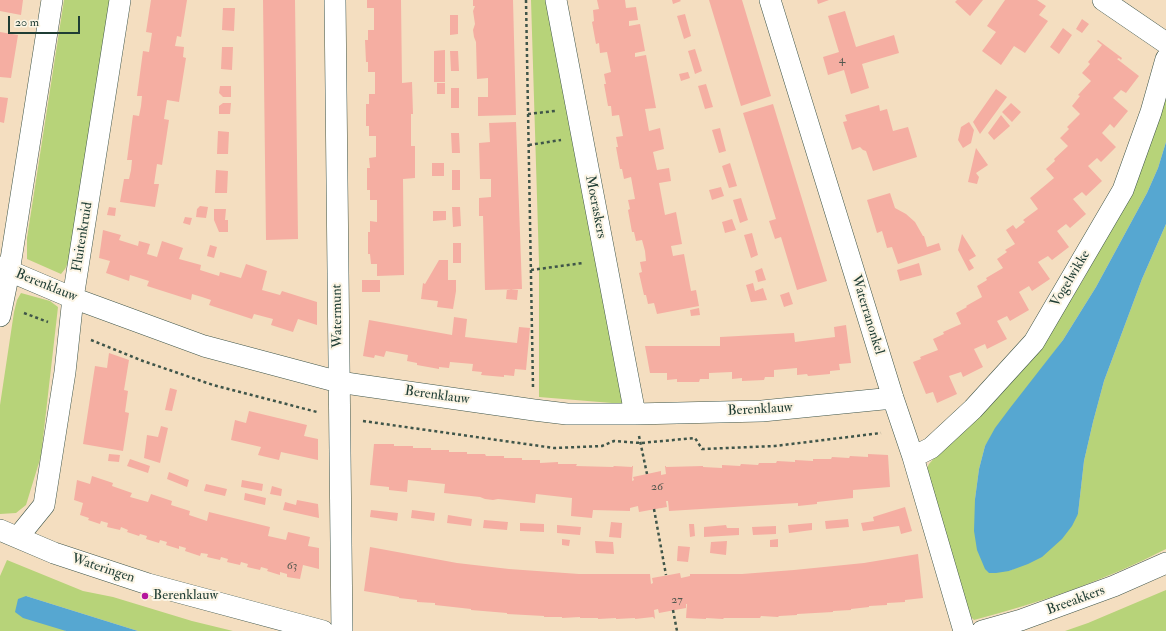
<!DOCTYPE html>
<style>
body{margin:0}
#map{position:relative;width:1166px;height:631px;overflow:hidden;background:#f4dec0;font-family:"IM FELL Double Pica",serif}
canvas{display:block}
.scale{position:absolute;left:8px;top:16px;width:72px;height:18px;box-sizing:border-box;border:2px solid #1f3d34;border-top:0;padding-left:5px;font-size:12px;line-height:14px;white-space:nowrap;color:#1f3d34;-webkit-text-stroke:3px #fcf5e5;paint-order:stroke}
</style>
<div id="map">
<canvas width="1166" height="631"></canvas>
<div class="scale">20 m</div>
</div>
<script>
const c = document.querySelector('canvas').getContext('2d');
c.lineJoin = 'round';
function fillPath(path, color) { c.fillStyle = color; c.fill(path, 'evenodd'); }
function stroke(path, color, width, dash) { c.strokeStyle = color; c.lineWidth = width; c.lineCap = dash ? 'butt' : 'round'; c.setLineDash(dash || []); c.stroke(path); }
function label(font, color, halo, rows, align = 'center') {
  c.font = font + ' "IM FELL Double Pica",serif'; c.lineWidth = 4; c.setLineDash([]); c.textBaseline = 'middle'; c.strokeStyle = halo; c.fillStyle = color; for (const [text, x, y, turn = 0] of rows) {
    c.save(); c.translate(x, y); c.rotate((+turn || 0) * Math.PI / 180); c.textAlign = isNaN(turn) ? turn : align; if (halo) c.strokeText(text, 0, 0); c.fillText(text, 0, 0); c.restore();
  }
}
fillPath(new Path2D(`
 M64,0H111L72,255L65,269L61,274L27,259V238Z
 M531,0H552L624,404L539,397V263Z
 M1166,74V142L1158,168L1147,193L1096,287L1063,340L985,446L979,469L975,499L1009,571L1013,569L1078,514L1084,461L1093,422L1104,381L1142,279L1166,224V549C1106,580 1040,603 974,620L968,614L925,472L929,464L1063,312L1083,280L1100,249Z
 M21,293L50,301L58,307L41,456L26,505L16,513L0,514V405L14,312L17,300Z
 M7,560L83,591L113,597L192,621L233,631H138L26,596L66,631H0V576Z
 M1166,590V631H1065L1088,623Z`), '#b7d379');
fillPath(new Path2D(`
 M1166,142V224L1142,279L1104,381L1093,422L1084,461L1078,514L1072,526L1062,539L1042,557L1028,564L1009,571L996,573H989L985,569L977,550L974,531L975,499L979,469L985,446L995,428L1010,408L1063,340L1096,287L1147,193L1158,168Z
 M26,596L138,631H66L23,618L15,612L18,599Z`), '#56a7d1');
fillPath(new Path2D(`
 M0,0H23L21,15L0,11Z
 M151,0H187L181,37L177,36L175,46L184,47L183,57L186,58L179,102L167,100L164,119L169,120L162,165L157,164L154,184H159L155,207L120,202L124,179H129L131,170L132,160H127L133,115L139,116L141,106L142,96H137L143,51L149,52L152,33L146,32Z
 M263,0H295L298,239L266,240Z
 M367,0H401L402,83L412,82L413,114H411V146H415V178L403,179L404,275L377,276V264H371L370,254H368V232H370V221L377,222V200H370V190H367V168H370L369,158L376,157V136H369V126H366V104H369V94H375V72H368V62H366L365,40H368V30H374V8H367Z
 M473,0H513L516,115L478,116V97H488V78L477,79L476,42L474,37L473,30L475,24L473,11L475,6H473Z
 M597,0H625L626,8L636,7L638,20L629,21V26L640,24L645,51L635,53V57L646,55L656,108L645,109L649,131L660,128L664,149L653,152L657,170L669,168L671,181L659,183L665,215L676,212L682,244L671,246L673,256L684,254L691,291L696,290L699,306L657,314L654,303L648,304L646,295H644L639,273L642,272L640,262L646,261L645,251L642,240L636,241L634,232H632L628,210L630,209L628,200L635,199L631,177L624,179L622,169H620L616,147H618L616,137L623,136L619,115L612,116L611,106H608L604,84H606L604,74L611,72L607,52L600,53L599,43L596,44L592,22L594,21L593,10L599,9Z
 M672,0H680L681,1L673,4Z
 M709,0H742L771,96L741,106Z
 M817,0H829L818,4Z
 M957,0H983L970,16L955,2Z
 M1005,0H1037L1046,6L1039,15L1048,21L1025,53L1014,46L1001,65L982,51L996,32L987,26Z
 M223,8H235L234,31L222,30Z
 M845,11L856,47L894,35L899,53L862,64L869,88L851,94L844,70L828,75L823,57L839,52L828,16Z
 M685,14L691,36L684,39L677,16Z
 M450,15H458V34L450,35Z
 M1082,19L1089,24L1082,33L1076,29Z
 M1063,28L1072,35L1059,54L1050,47Z
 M0,32L18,35L11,78L0,77Z
 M1098,40L1122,58L1121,60L1119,58L1117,59L1139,76L1126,93L1121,90L1113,98L1128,111L1114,128L1110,124L1102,133L1116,147L1101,162L1097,158L1088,166L1102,181L1086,196L1082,192L1073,199L1086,214L1070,228L1066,224L1057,231L1069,247L1052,260L1048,256L1038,262L1050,279L1032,291L1029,286L1019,292L1029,310L1010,321L1007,316L997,321L1007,339L987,349L985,344L974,349L983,367L963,377L961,372L949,376L957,394L937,403L933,392L926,394L913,362L921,359L920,357L938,350L933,339L944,334L943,332L961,324L956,313L967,307L966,306L982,297L977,286L987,280L986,278L1003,268L997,259L1007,252L1005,250L1015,244L1006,230L1013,225L1016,229L1025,222L1023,220L1038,209L1030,198L1054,178L1046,169L1055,161L1054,159L1068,146L1060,138L1069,129L1067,127L1080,114L1072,106L1080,96L1078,95L1091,81L1082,73L1090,64L1088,62L1102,45L1097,41Z
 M222,47H233L232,70L221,69Z
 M695,49L702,71L695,74L688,51Z
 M445,50V82H434V51Z
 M450,51H458L459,71H451Z
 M688,72L690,78L681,81L679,74Z
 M437,83H445V94H437Z
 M706,84L713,107L705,109L698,86Z
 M220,86H231V97H223L219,93Z
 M451,88H459V108H451Z
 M996,89L1007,97L980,134L973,122Z
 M0,97L8,98L4,123L0,122Z
 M223,103H231L230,114H219V106Z
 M1011,103L1021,112L1012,122L1002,112Z
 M773,104L827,281L797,290L781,237L775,239L769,221L776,219L743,113Z
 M879,105L880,111L887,109L893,131L908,127L917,157L873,171L866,151L863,150L860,147L852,150L843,122L847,121L845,115Z
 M1001,115L1010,126L994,140L988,133Z
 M516,122L522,289L485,290L483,216H479V198L491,197V179H480L479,143L490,142L489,123Z
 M969,122L974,130L971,143L963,148L958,140L961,127Z
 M720,128L726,151L719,153L712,130Z
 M218,131L229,132L228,154H217Z
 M451,133H459L460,153H452Z
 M976,148L988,165L976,173L979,177L977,184L968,182Z
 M432,163H444V176H432Z
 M730,163L737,186L729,188L722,166Z
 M216,170L228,171L227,193H215Z
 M452,170H460V190H452Z
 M721,187L724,196L712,200L709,190Z
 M890,193L895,208L906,214L915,222L923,236H924L927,247L939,243L941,250L898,264L892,247L887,248L882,231L877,233L867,200Z
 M741,198L748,220L740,223L733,200Z
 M200,206L208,207L206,218L196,217L197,209Z
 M109,207L116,208L115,216L107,215Z
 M452,207H460L461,226L453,227Z
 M214,209H226L225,220H228V232H219L214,220Z
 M433,211H446V220L433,221Z
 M185,217L192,218L190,225L183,223Z
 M732,219L736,230L725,233L722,222Z
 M103,230L121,235L119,240L138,246L139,241L150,244L147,254L157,257L162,241L183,248L179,259L201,265L200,270L219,276L220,272L241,278L246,264L267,271L262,290L280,295L282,291L317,302V325L298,319L293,332L271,325L273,319L254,314L252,319L209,305L211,300L202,297L192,294L191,300L147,286L149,281L130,275L129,281L106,273L110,261L99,258Z
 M752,233L758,255L751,258L744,235Z
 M962,234L976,256L969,260L974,268L969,271L958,250Z
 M453,243H461V263H453Z
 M210,245L217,247L214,258L207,256Z
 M439,260H448V280H456V291L453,309L437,307L438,301L421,299L423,283L425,284Z
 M919,263L922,275L900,281L897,270Z
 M762,268L766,280L758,282L755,271Z
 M362,280H380V292H362Z
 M753,283L755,291L763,288L767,300L751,302L746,285Z
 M507,289L518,290L517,300L506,299Z
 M789,292L793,304L784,307L780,295Z
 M699,308L700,315L691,316L690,310Z
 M454,317L467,319L465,337L517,343L519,327L530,328L526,370L515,369L514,376L504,375V377L481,375L482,372L472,371L473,364L450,362L449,368L439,367V369L417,365V363L407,361L408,355L386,351L384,357L375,355L374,358L363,356L369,320L452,335Z
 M846,325L851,363L839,364L840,370L830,371V374L808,376L807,374L797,375V368L774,370V377H765L764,380L742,381V378L732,379V372L709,373V379H700L699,382H677V379L667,380V373H650L645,346H720V337L794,333L795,342L835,337L834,327Z
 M109,353L129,360L124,390L128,391L125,412L129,413L123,451L83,444L95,366L107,368Z
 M170,388L177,390L172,411L165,410Z
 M249,411L307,425L304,436L318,439V460L281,452L279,460L258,455L261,447L231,440L235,420L246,423Z
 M161,426L168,428L160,463L144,458L147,435L158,437Z
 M374,444H394V446H413V448H431V450H449V452H467V454H485L486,456H504V458H522V460H540V463L558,462V464H577L576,466L613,467L614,466L632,467V466H633L632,481L634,480L633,477L661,471V475L666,474L665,466H666V467L703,466V467L722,468V465L740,466L741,464L758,465L759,463H776L777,461L795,462V460L813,461V459H831L832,457L849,458L850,456L868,457V454L888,455L890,487L853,490V498L817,502V504L798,506V503L669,511L668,501H666L667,507L639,512L638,506L630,508V511L593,510L592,518L571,516L572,498L536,494L535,503L498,499L493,500L485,499L480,497L444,493L445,484L427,482L408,480L407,492L389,490V487L370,485Z
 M109,454L120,455L119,462L108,461Z
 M130,459L150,466L148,473L127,466Z
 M169,472L189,480L187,487L167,479Z
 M92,476L113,483L112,486L132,493L130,497L148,502L151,494L172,501L171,505L190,511L189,515L207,521L209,512L270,527L268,536L286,540L288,532L310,537L308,546L319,548V569L303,565L300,579L287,577V574L280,572V575L267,571L268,569L261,567L260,570L247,567L248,564L241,562L240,565L227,562L228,559L221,557L220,560L207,557L208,554L201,553L200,556L185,551L186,548L179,546V549L166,545L167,542L160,540L159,543L146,539L147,536L140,534L139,536L127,532L128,530L121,527L120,530L107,527L108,523L101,521L100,524L88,520L89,518L80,515L83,503L74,500L77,480L90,484Z
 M242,480L263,484L262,491L241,487Z
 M206,484L227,489L225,496L204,491Z
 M272,486L282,489L281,496L270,494Z
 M245,493L266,498L265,505L244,500Z
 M297,500L318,504L319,518L283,510L285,502L296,505Z
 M905,507L912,531L901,534L899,526L863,531L861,523L874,521L873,517Z
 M371,510L398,513L397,521L370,517Z
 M412,510L435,513L434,521L411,518Z
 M448,515L472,519L471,526L447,523Z
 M848,519L849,527L826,529L825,521Z
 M484,520L508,522L507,530L483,528Z
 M611,522L622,523L621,538L609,537Z
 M520,523L544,524V532L520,531Z
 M812,523V530L789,533L788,525Z
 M689,524H694L695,536L690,537Z
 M557,525L581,527L580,535L557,533Z
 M726,525L727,528H739V535L704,537V527Z
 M776,526V534L753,535L752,527Z
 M562,539L570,540L569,546L562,545Z
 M778,539V547H770V540Z
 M595,541L613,542L614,554L596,553Z
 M727,541L726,555L710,553L711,542Z
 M678,546L690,547L688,562L677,561Z
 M370,547L457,563L509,569L579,574H650L651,584L653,583L652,578L680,573L681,578L690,576V574H742L794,570L864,563L918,554L923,598L905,600V602L887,603V605L869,606V607L851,609V610L833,611V612L797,614V615L779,616L778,617L761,616L760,618H724L723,619L706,618V619L686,618L687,604H686V608L659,613L658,609L654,610L655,619L653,617L635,619V618L616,619V618L598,619V618H580V617L562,618V617H544V616L507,614V613L471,610V609L435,605V603L417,602V600L399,598V597L364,591Z`), '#f5aea2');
const street = new Path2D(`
 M335,0L342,631
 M556,0L635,414
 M770,0L893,398L913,457L964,631
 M1103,0L1166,43
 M0,267L73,298L204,346L339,382L359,385L534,410L567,414H635L762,411L893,398
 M0,316L9,272L52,0
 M913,457L931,448L973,409L1034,342L1123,190L1151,112L1166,59
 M0,530L54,553L148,584L323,631
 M18,537L44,505L65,372L73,298L120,0
 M982,631L1021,620L1114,586L1166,563`);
stroke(street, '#3f5549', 22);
stroke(new Path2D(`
 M526,0L533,387
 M528,114L555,111
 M529,145L561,140
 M531,270L583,263
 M24,313L48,322
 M91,340L143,361L213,385L317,412
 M363,421L554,448L602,446L614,441L641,443L695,438L702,449L775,446L881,433
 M639,436L647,474
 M654,509L666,575
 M673,610L677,631`), '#3f5549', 2.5, [3, 3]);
stroke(street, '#fff', 21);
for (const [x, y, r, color] of [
 [145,596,4,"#b5179e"]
]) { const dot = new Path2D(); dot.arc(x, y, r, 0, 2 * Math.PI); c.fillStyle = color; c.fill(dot); stroke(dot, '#fcf5e5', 1.5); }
label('12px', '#545950', null, [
 ["4",842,60],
 ["26",657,487],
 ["63",292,566],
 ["27",677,600]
]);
label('14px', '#1f3d34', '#fcf5e5', [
 ["Moeraskers",595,207,79],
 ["Fluitenkruid",83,237,-81],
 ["Vogelwikke",1071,279,-59],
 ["Berenklauw",46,286,22],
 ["Waterranonkel",867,315,73],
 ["Watermunt",338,316,-91],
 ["Berenklauw",437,396,8],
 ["Berenklauw",760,410,-3],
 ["Wateringen",103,569,18],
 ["Breeakkers",1076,601,-20]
]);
label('14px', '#1f3d34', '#fcf5e5', [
 ["Berenklauw",153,596]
], 'left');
</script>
